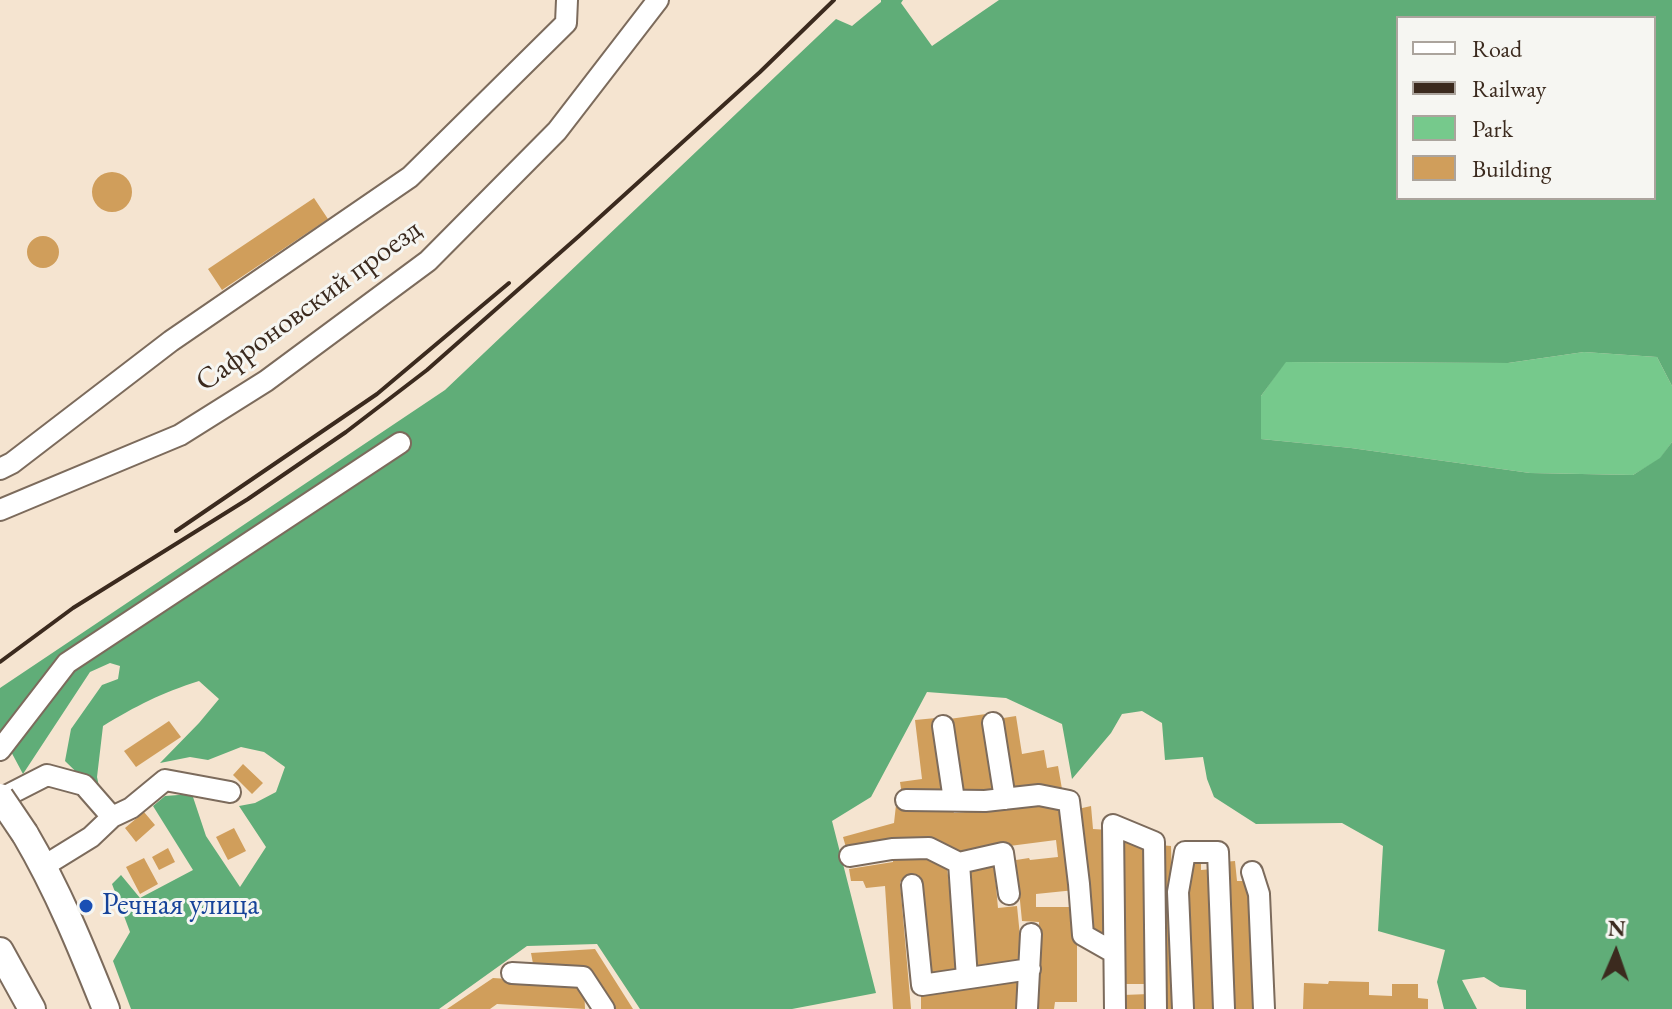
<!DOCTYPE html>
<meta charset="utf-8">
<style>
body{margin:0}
#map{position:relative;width:1672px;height:1009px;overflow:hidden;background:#f5e4d0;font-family:"EB Garamond",serif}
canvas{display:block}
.legend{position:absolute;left:1396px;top:16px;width:260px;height:184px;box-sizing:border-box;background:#f6f6f2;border:2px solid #aba49d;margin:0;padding:10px 14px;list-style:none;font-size:24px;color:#3b2a1e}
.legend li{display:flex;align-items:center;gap:16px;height:40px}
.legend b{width:40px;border:2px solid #aba49d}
.north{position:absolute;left:1576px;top:913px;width:80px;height:80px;-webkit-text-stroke:6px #f6f6f2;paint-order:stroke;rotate:2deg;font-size:22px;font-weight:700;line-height:32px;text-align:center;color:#3b2a1e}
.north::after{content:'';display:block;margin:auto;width:28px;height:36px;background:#3b2a1e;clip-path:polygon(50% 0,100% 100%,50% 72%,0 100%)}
</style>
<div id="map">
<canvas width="1672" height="1009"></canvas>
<ul class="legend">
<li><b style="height:10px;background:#fff"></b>Road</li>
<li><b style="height:10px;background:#3b2a1e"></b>Railway</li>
<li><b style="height:22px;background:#76c98c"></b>Park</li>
<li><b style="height:22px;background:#d09e5b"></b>Building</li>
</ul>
<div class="north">N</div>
</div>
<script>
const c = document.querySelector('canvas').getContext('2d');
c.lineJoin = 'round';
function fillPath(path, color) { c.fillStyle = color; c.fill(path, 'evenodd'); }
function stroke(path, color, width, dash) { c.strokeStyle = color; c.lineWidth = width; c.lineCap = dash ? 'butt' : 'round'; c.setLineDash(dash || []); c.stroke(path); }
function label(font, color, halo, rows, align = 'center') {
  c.font = font + ' "EB Garamond",serif'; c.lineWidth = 6; c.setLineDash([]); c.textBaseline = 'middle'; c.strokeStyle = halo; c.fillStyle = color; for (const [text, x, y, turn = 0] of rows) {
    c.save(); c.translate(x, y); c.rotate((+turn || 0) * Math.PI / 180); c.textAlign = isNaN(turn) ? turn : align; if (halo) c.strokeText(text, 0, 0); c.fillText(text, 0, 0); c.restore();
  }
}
fillPath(new Path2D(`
 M1584,352L1657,357L1672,386V442L1660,459L1633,475L1530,473L1351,448L1261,439V396L1285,362L1508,363Z`), '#76c98c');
fillPath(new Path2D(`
 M881,0H903L901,3L932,46L999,0H1672V386L1657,357L1584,352L1508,363L1286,362L1261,396V439L1351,448L1530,473L1633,475L1660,458L1672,442V1009H1526V990L1500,987L1484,977L1462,980L1477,1009H1444L1437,982L1445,950L1378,931L1383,846L1342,823L1256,824L1214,797L1207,779L1203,757L1165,760L1162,723L1142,711L1122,714L1111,733L1072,779L1062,724L1006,698L927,692L871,797L832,821L876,993L792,1009H640L597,944L527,946L439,1009H131L113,961L130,932L112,884L121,875L140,898L193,870L153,806L165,796L192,794L206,836L240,887L266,847L239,806L255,803L276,792L285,767L264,752L241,747L208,760L190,757L160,763L199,723L219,699L199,681C161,693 136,706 103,726L97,777L101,796L65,761L71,729L102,685L118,679L120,666L110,663L90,672L23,774L0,731V688L445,390L836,19L852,26L881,2ZM1398,18H1654V198H1398Z`), '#60ad78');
fillPath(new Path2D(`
 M92 192a20 20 0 1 1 40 0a20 20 0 1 1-40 0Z
 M314,198L328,219L222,290L208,269Z
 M27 252a16 16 0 1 1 32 0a16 16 0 1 1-32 0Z
 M986,714L996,794L959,799L949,719Z
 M1016,716L1022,754L1044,750L1047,768L1058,766L1062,789L1011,797L997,719Z
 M936,718L945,790L902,795L900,782L922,779L915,720Z
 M169,721L181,737L136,767L124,751Z
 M243,764L263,783L252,794L233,775Z
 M1063,804L1075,890L1036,894V907H1072L1077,916V1002H1055L1054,1009H1038L1039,922L1022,921L1016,860L1029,858L1030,860L1058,857L1056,840L963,852L962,855L942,847V842L847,851L843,837L894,823L896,805H942L952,808L954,813Z
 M1091,806L1093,829L1109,830L1111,937L1095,940L1084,891L1078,809Z
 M144,812L155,825L136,842L125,828Z
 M234,828L246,851L228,860L216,837Z
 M1145,840L1147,984H1121L1119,841Z
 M1159,845L1171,846L1176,1009H1163Z
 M168,848L175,862L159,870L152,857Z
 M893,854L935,855L946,861L961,970L931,978L919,906L921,877L909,875L900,882L911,1009H893L885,886L866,888L863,881H851L849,869L893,862Z
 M1188,857H1201V870L1213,869L1219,1009H1190Z
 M144,858L158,884L140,894L126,867Z
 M1235,861L1237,881H1249L1257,1009H1228L1223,862Z
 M994,864L998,908L1017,906L1023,966L969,970L964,867Z
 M595,949L633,1009H615L587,966L534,969L531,953Z
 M493,978L584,984L585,1009L497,1004L490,1009H447Z
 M1021,978V1009H921V993Z
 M1329,981L1369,982V995L1392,996V984H1418V998L1428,999V1009H1303L1304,983L1328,984Z
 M1149,994V1009H1123V995Z`), '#d09e5b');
const minor = new Path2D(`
 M0,469L12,463L171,341L410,177L566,23L567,0
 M0,510L180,435L266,381L428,261L557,131L658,0
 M993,723L1005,799
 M943,726L954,800
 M0,750L67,663L400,443
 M0,799L47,775L84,785L112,817
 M906,800L985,801L1039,795L1069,801L1079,884L1083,935L1113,952
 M850,856L892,849L929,848L959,863L967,978
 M959,863L1003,853L1009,894
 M44,866L91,837L112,817L131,808L165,780L230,792
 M1252,872L1259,894L1264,1009
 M912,885L922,985L1030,969
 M512,973L583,977L604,1009
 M1027,1009L1031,934
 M1115,1009L1113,825L1154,842L1156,1009
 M1183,1009L1178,892L1185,852H1218L1224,1009`);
const major = new Path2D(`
 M25,834C58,890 82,949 106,1009
 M0,951L32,1009`);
stroke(minor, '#7c6b5c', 24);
stroke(major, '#7c6b5c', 30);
stroke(minor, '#fff', 20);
stroke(major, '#fff', 26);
stroke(new Path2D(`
 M176,531L377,394L509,283
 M0,662L73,608L248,499L346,432L427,370L579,236L760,72L834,0`), '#3b2a1e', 4);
const majorBridge = new Path2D(`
 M0,797L25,834`);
stroke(majorBridge, '#7c6b5c', 30, []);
stroke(majorBridge, '#fff', 26);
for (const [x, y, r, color] of [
 [86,906,8,"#1a4fb4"]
]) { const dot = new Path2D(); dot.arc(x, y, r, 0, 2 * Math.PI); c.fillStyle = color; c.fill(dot); stroke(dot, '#f6f6f2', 3); }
label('30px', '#3b2a1e', '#f6f6f2', [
 ["Сафроновский проезд",309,306,-36]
]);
label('30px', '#164399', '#f6f6f2', [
 ["Речная улица",102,906]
], 'left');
</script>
